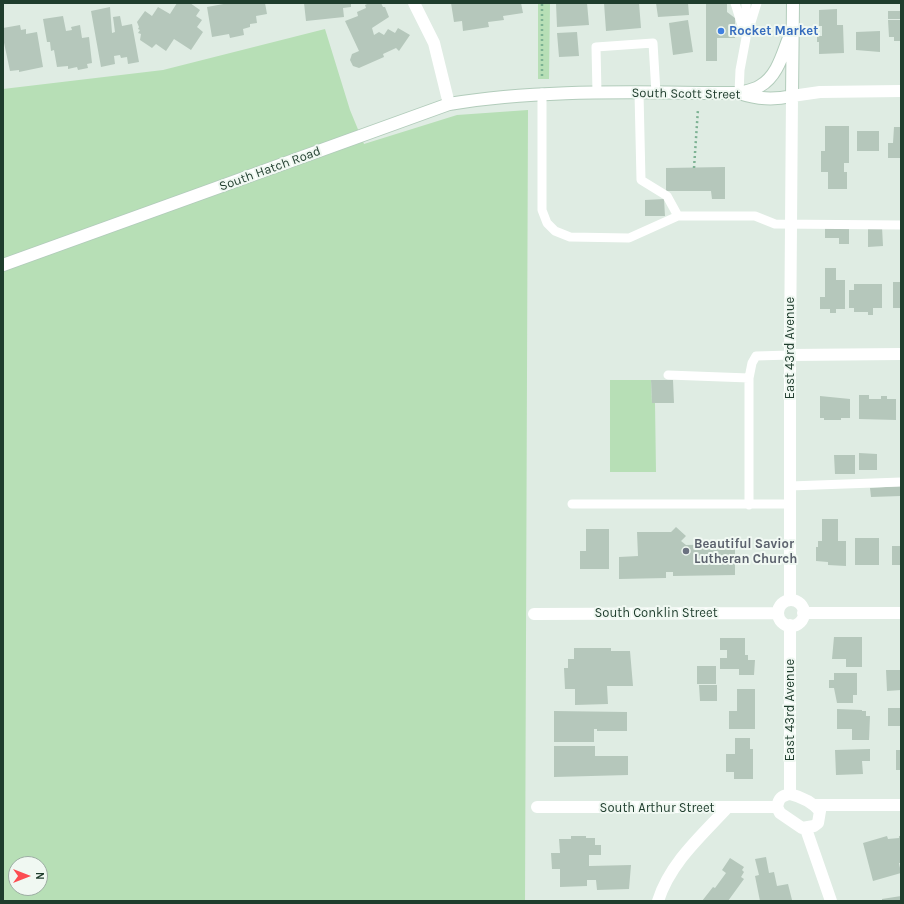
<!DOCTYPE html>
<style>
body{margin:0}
#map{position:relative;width:904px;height:904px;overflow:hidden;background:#dfece3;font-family:Karla,sans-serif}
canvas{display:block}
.frame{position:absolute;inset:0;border:4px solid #1f3d2d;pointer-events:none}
.north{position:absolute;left:8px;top:856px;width:40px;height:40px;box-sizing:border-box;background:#f0f8f2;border:1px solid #9cada3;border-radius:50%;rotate:90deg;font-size:11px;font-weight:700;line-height:16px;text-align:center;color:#1f3d2d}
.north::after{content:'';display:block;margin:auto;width:14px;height:18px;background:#fc4d52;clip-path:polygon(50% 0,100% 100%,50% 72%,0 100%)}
</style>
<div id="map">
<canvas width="904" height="904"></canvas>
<div class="frame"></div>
<div class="north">N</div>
</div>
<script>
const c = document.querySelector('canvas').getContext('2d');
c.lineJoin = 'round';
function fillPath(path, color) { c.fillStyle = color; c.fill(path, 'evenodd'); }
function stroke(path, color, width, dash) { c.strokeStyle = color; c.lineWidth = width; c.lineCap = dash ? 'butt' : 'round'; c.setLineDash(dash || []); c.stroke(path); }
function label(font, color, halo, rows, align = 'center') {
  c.font = font + ' Karla,sans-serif'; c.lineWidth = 4; c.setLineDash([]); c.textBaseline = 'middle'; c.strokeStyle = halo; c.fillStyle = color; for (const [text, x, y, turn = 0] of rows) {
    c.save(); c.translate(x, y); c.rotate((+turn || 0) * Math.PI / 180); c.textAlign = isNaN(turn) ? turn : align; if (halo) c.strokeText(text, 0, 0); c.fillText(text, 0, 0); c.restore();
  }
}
fillPath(new Path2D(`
 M538,3H550L549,79H538Z
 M325,29L350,110L364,144L457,115L528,110L525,901H3V89L163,70ZM16,864H40V888H16Z
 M610,380H651L652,403H655L656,472H610Z`), '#b7dfb6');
fillPath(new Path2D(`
 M177,3H190L200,10L196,16L202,20L197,27L203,32L191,50L174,39L166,51L156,44L152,48L140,40L141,34L138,33L140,30L138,29L139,27L137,22L145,11L152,16L158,7L170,14Z
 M229,3H265L267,14L256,16L257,23L250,24V27L243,29L244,35L230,38L229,34L212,37L207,7Z
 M304,3H351V7L343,8L344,17L306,21Z
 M369,3H381L383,7H385L389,17L372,28L374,35L379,32L384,35L388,29L395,33L398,28L410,35L399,51L396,48L383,54L384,57L359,68L353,66L350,60L352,54L359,51L345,21L358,16L357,12L366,8L365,5Z
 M451,3H521L523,13L503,16L504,20L488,22L489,27L463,31L462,21L454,22Z
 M556,3H587L589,25L557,27Z
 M604,3H639L641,28L606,31Z
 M656,3H688L689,15L658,17Z
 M706,3H727V12L735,18V38H717V61H706Z
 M110,7L112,33L115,32L113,17L120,16L122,26L132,24L139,62L128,64L127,57L121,58L120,55L114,56L115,64L101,67L91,11Z
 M837,9V25H843L844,53L819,54V42H817V36H822V26H819V10Z
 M888,11H901V19H888Z
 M63,16L66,31L72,30L71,27L80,25L82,38L89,37L92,63L87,64L88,68L78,70L77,67L68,69V66L57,67L54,50L51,51L50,42H47L43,19Z
 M688,20L693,52L673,55L669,23Z
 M888,20H901V41H894V37H889Z
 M20,25L21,30L26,29V34L37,32L43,67L19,72V70L10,71L3,38V28Z
 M880,31V52L856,50V32Z
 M577,32L579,56L559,57L557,33Z
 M825,126H849V163H844V172H847V189H828V172H821V151H825Z
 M894,127H901V158H888V143H893Z
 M857,131H879V151H857Z
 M725,167V199H712L711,191H666V168Z
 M664,199L665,216H645V200Z
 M825,227H849V244H839V238H825Z
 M882,227L883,246L868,247V228Z
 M825,268H836V280H845V309H836V313H830V309H820V297H825Z
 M893,282H901V308H893Z
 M854,284H882V308H873V315H868V312H854V308H849V290H854Z
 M651,380H673L674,403H652Z
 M859,395H869V399H881V396H887V399H896V420L859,419Z
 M820,396L850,399V418H841V420H824V418H820Z
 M859,453L877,454V470H859Z
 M834,455H855V474H835Z
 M901,486V496L871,497L870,488Z
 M822,519H838V541H846V566L828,565V562L816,561V547H818V541H822Z
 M676,527L686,536L681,541L686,545L735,544V575L673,576V572H666V578L619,579V557L638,556L637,532H671Z
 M586,529H609V569H580V551H586Z
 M855,538H879V565H855Z
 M892,546H901V565H892Z
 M834,637H862V667H846V659H832Z
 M720,638H745V655H748V660H755L754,675H739V669H720V658H727V650H720Z
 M574,648H611V651H630L633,686H607L608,704L575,705V689H565L564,668H568V659H574Z
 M697,666H716V684H697Z
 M886,670H901V690L887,691Z
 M834,673H857V695H853V703H837L834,688H829V680H834Z
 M699,685H717V701H700Z
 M737,689H755V729H729V711H737Z
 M888,708H901V726H888Z
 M837,709L862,710V711H866V716H870L869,740H852V729H837Z
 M554,711L627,712V731H597V729H594V742H554Z
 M735,738H750V749H753V779H734V772H726V754H735Z
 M554,746H595V756H628V775L554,777Z
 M870,749V761H862L863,774L836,775L835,750Z
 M896,750H901V770H896Z
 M571,836H586V838H595V845H601V855H589V866L631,865L629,889L597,890L596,880H587V886L560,887V869H552L551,853H560L559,839H571Z
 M887,836L888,839L899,838V836H901V863H899L901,873L873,881L863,843Z
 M766,857L769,873L774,872L777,886L788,884L792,900L760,901L755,876L759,875L755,859Z
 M730,858L744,867L742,870L744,872L741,877L744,879L728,901H702L713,887L715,888L726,873L722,870Z
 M901,896V901H882V899Z`), '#b5c7bb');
const secondary = new Path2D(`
 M739,93C746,91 754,90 760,86C778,76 783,52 790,35
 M3,265L449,104C545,88 642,93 739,93C758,99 773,100 792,96L793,3`);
stroke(secondary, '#b2ccbb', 14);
stroke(new Path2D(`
 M542,76V3
 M694,168L698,109`), '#7db293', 2.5, [2, 3]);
stroke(new Path2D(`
 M735,3L743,29
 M749,29L757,3
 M542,93V210L547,223L555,231L570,237L629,238L678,216H755L775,224L901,225
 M597,93L596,47L653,43L656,93
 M639,93L641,180L667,196L678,216
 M739,93L740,70L746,38V3
 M668,375L749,378
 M790,486L901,482
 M572,504H790
 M749,505V378L752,363L756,356L790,355`), '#fff', 9);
stroke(new Path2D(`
 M414,3L434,43L449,104
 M790,355L901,354
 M790,600V355L792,96L820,92L901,91
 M778 613a13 13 0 1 1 26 0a13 13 0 1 1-26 0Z
 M803,613H901
 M534,614L778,613
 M790,625V794
 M790,794C802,797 812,802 820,811L818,823L814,826L802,828L780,813L777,807C779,798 781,796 790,794Z
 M814,805H901
 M537,807H777
 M806,829L831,901
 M658,901C670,863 701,836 727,808`), '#fff', 12);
stroke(secondary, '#fff', 12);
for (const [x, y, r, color] of [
 [721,31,4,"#3f7fe0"],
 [686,551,4,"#6b7280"]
]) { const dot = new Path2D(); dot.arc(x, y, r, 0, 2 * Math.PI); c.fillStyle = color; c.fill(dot); stroke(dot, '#f0f8f2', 1.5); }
label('bold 13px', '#366cbe', '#f0f8f2', [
 ["Rocket Market",729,31]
], 'left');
label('13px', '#1f3d2d', '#f0f8f2', [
 ["South Scott Street",686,94,1],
 ["South Hatch Road",270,169,-20],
 ["East 43rd Avenue",790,348,-90],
 ["South Conklin Street",656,613],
 ["East 43rd Avenue",790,710,-90],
 ["South Arthur Street",657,808]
]);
label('bold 13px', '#5b616d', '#f0f8f2', [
 ["Beautiful Savior",694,544],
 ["Lutheran Church",694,559]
], 'left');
</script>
